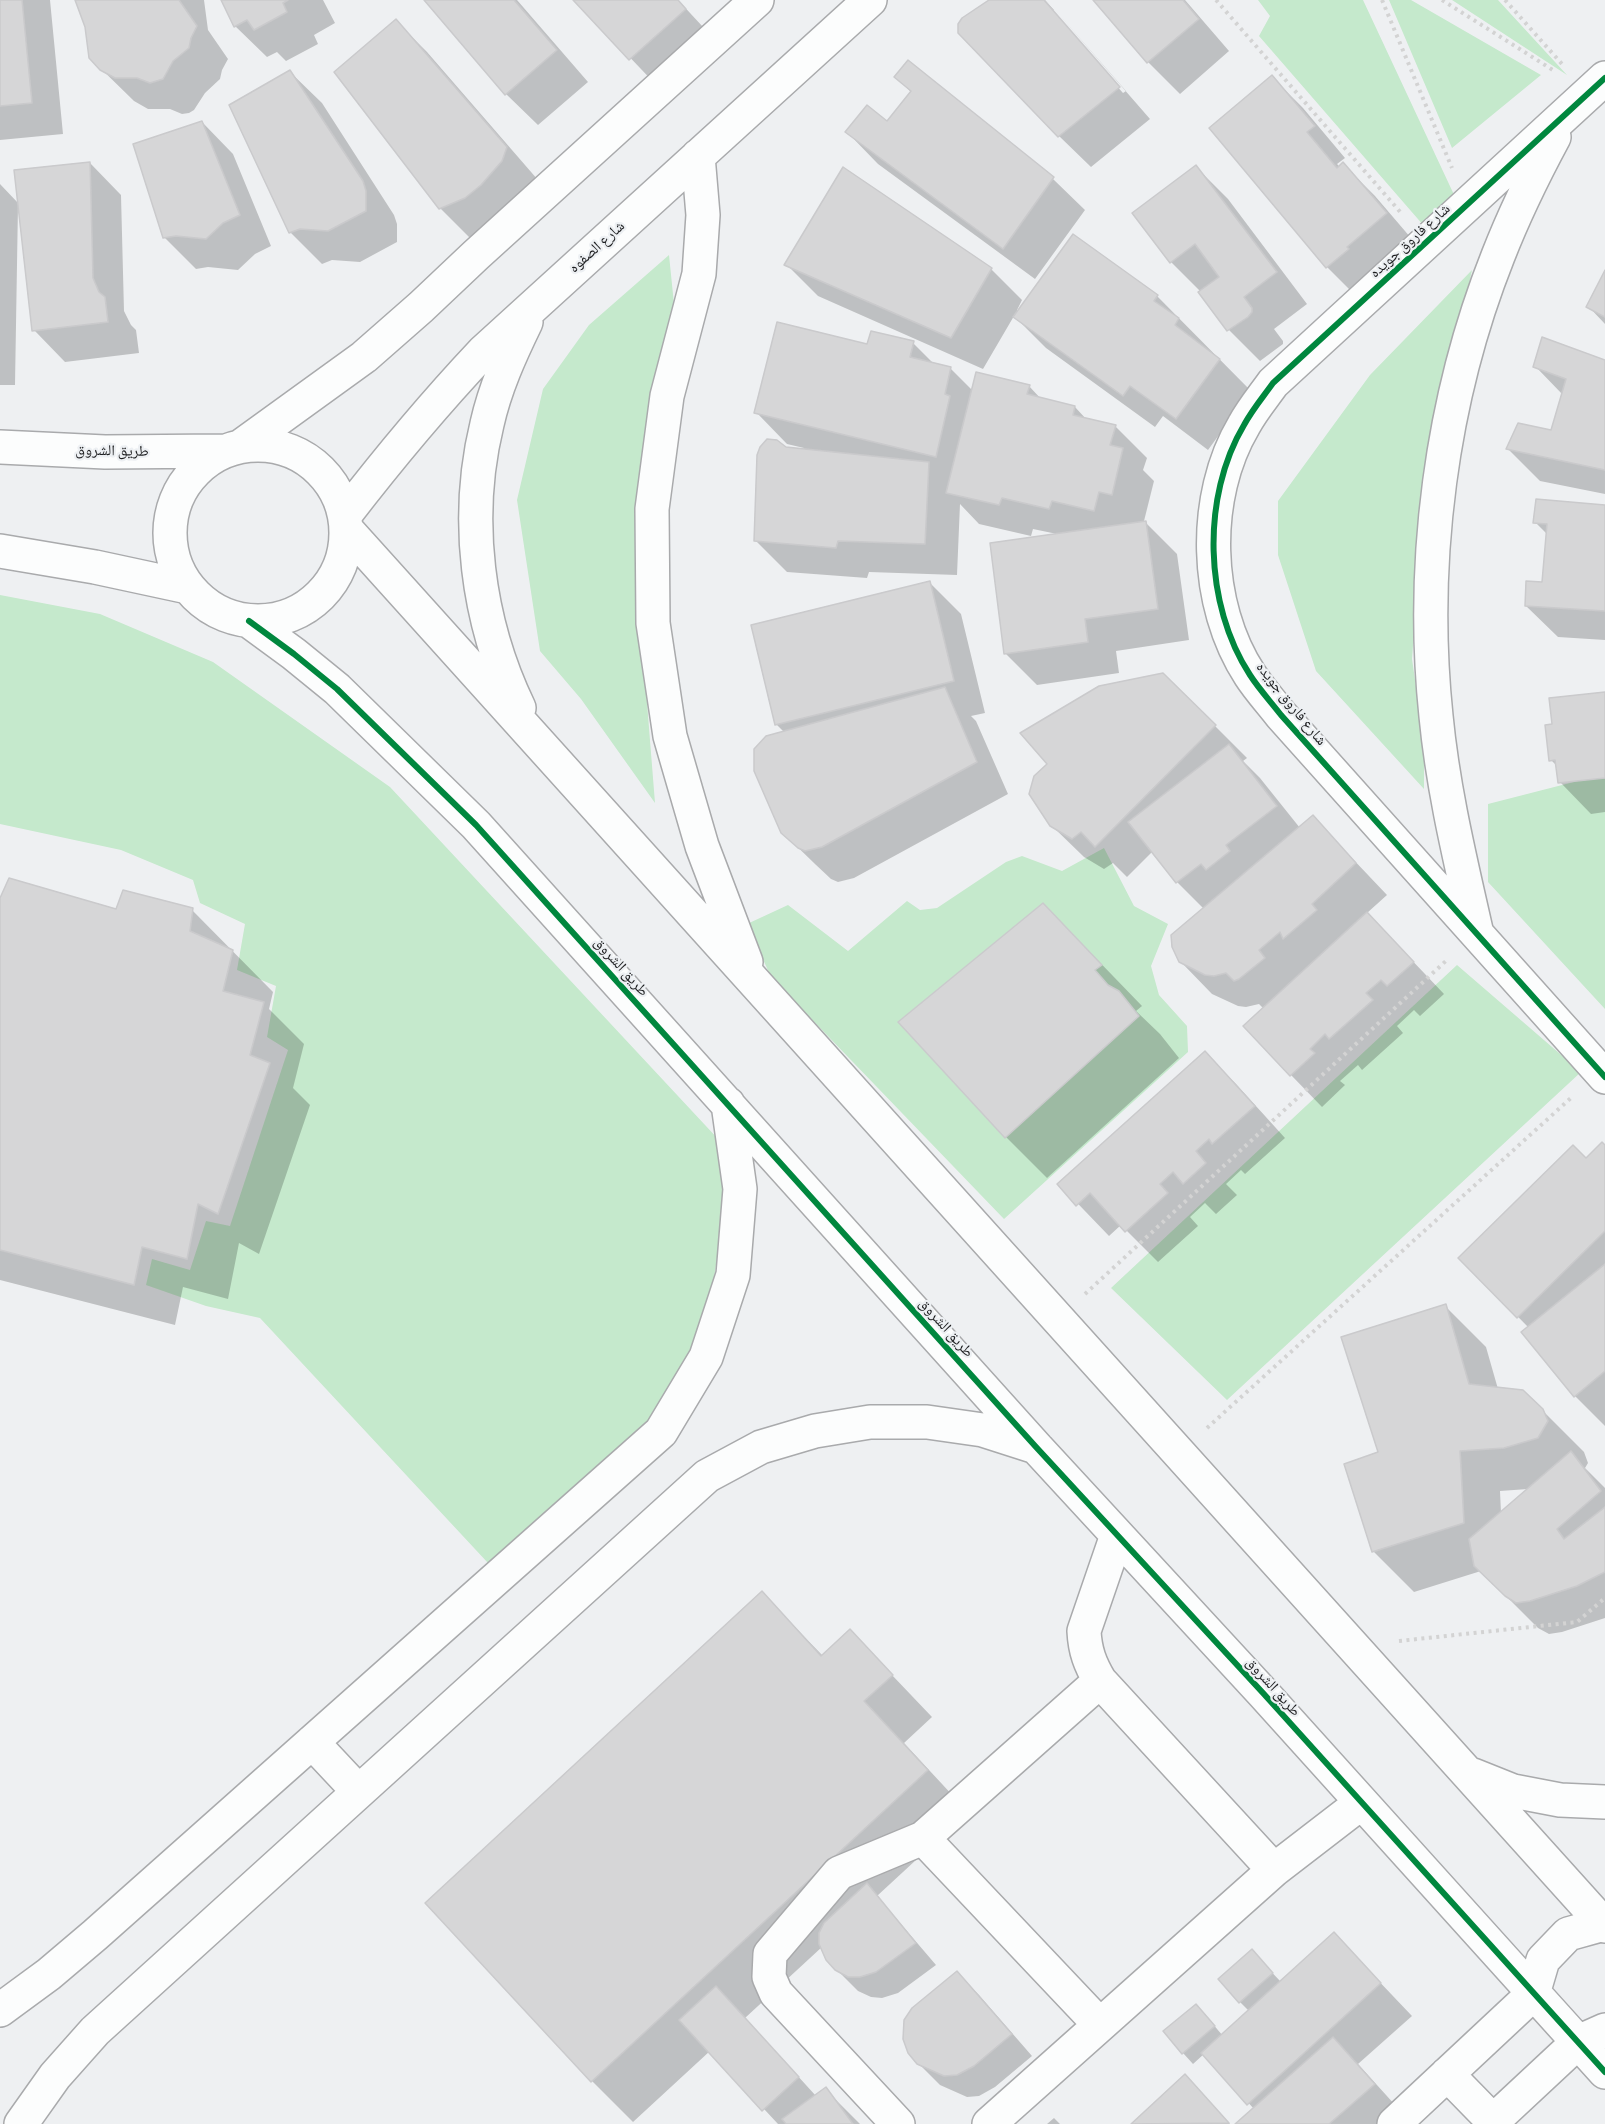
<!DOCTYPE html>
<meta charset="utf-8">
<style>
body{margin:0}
canvas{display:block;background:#eef0f2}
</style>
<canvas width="1605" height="2124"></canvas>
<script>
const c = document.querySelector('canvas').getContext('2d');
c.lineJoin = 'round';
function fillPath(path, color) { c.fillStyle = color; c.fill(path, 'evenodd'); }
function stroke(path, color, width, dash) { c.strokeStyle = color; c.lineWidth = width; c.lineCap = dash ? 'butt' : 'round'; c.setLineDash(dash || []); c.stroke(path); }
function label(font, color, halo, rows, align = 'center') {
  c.font = font + ' Bitter,"Noto Naskh Arabic",serif'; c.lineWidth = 4.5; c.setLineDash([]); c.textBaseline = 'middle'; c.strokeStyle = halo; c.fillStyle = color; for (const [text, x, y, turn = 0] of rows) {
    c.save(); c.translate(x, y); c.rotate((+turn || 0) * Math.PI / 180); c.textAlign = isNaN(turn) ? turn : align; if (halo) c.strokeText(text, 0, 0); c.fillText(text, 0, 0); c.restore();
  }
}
fillPath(new Path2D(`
 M1258,0H1363L1456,199L1424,226L1259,36L1270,16Z
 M1389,0H1411L1541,75L1452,148Z
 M1452,0H1498L1567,75Z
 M669,255L675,314L640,615L655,803L581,699L540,651L517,500L543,389L589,325Z
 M1472,270L1425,484L1412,659L1424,742V789L1316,671L1278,555V501L1370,375Z
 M0,595L100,614L213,662L390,787L719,1140L726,1190L715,1272L699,1345L657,1421L488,1563L260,1318L206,1306L146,1285L152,1259L190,1270L206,1221L230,1226L288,1050L267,1037L276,986L237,970L245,924L200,903L193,880L121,850L0,824Z
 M1605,774V1009L1488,882V804Z
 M1104,848L1134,906L1168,924L1151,966L1159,995L1187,1026L1188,1052L1004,1219L771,977L747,924L788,905L848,951L907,901L920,910L937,908L1006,862L1022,856L1062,871Z
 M1457,965L1581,1072L1227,1400L1111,1288Z`), '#c5e9cc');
fillPath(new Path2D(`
 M0,0H50L63,134L0,140Z
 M77,0H204L208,30L228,59L222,70L220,79L205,93L194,110L189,113L182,114L170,109H148L134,101L90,58L86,26Z
 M223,0H323L335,23L314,35L318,44L286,61L277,52L267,57L235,26Z
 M426,0H517L588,82L538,125L506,94Z
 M575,0H678L716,41L662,91Z
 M991,0H1045L1054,10H1050L1123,93L1126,91L1056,11L1150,119L1091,167L1059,136Z
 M1095,0H1185L1229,51L1180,94L1148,62Z
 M396,21L427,52L538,180L472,240L440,208Z
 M908,62L1053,179L1085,210L1035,279L878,164L847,132L887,123L912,93L896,77Z
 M290,72L322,103L394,215L397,224V242L360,262L332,260L322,264L290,232Z
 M1272,77L1303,108L1345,158L1337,164L1340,167L1343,164L1375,196L1417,245L1359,299L1327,267L1211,128Z
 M202,122L233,154L271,246L255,254L238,270L208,267L196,269L164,237Z
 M90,163L121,195L124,311L131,325L136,330L139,353L65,362L34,330L20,205H18L15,385H0V184L19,204Z
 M1196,167L1228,199L1307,304L1274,329L1283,341V344L1260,361L1229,330L1201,292L1171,262Z
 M1074,236L1157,296L1251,391L1208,450L1163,416L1155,427L1046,348L1014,316L983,369L818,296L786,264L991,269L1022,300L1017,310L1019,311Z
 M1605,273V324L1588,306Z
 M913,343L935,365L951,369L973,391L1029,386L1042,400L1075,407L1087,420L1115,426L1147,458L1143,470L1154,481L1144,521L1177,554L1189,640L1116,651L1119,673L1037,685L1006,654L1057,534L1033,529L1031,536L979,524L960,504L957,575L869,572L867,578L787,572L755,540L785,448L804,450V448L787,444L756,412L868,346Z
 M1605,362V494L1540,481L1508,449L1552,432L1563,395L1535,366Z
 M1605,506V640L1558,637L1526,606L1544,584L1548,535L1535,522Z
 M930,583L961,614L985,713L971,716L976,721L1008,794L854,878L838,882L831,879L815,864L782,832L784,732L776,724Z
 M1163,674L1247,758L1243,761L1260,778L1300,828L1313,817L1387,895L1367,913L1444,994L1420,1016L1414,1010L1397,1026L1403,1033L1362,1070L1358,1065L1340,1081L1345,1085L1322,1107L1291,1075L1264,1009L1259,1004L1246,1007L1238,1006L1212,994L1180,961L1204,909L1177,882L1153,851L1127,877L1113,863L1104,869L1084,857L1051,825Z
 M1605,693V812L1591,814L1560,782L1558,767L1551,760L1553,725Z
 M0,902L117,911L192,910L273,992L269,1009L304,1044L293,1088L310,1105L259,1254L239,1243L228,1299L183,1287L175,1325L0,1280Z
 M1084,946L1142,1006L1136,1011L1160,1034L1179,1058L1047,1178L1006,1137L900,1022Z
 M1205,1053L1236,1084L1285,1138L1245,1174L1241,1170L1226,1184L1237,1195L1216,1214L1205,1203L1190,1217L1198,1226L1158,1262L1121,1225L1109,1236L1059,1184Z
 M1605,1147V1426L1575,1396L1529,1328L1460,1258Z
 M1445,1306L1486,1347L1498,1389L1542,1410L1584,1452L1588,1463L1585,1468L1605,1488V1618L1562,1632L1549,1634L1538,1628L1481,1571L1414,1592L1373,1551L1380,1453ZM1528,1489L1501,1513L1500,1491Z
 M762,1593L823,1656L850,1631L932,1717L904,1743L968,1812L877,1896L936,1965L898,1993L882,1998L871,1997L858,1991L836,1969L822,1947L745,2018L816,2096L825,2089L860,2124H778L710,2051L633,2122L592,2081Z
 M1334,1934L1412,2016L1358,2064L1405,2116L1396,2124H1238L1254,2109L1204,2054L1193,2064L1183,2053L1206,2016L1223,2036L1249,2011L1240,2002L1262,1962L1281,1982Z
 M957,1973L979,1995L1032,2056L995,2087L979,2096L967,2097L940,2085L918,2063Z
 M1185,2076L1230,2124H1134Z
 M1054,2118L1060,2124H1047Z`), '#0003');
const building = new Path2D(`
 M0,0H22L32,103L0,106Z
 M75,0H179L197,26L191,38L189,48L173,61L163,79L150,83L137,78H115L100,70L89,58L85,27Z
 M221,0H288L283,3L287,12L254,30L247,20L234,27Z
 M424,0H514L557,50L505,95Z
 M573,0H678L686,9L629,60Z
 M989,0H1044L1120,87L1058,137L958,33V24L962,18Z
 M1093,0H1183L1199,19L1147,63Z
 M396,19L507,147L502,161L481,185L465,198L439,209L334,72Z
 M908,60L1054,177L1003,249L845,132L867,105L887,121L911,91L894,77Z
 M290,70L363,181L366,191V211L328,231L300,229L289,233L229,105Z
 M1272,75L1315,126L1307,132L1337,168L1343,162L1387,213L1347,247L1349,249L1326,268L1209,128Z
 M202,121L240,215L223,223L206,239L176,236L163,238L133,144Z
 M90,162L93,278L99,292L105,297L108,322L32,331L14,170Z
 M1196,165L1277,272L1244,297L1252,308V312L1248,317L1227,331L1198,292L1219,277L1195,244L1170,263L1132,213Z
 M843,167L992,268L951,338L784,265Z
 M1073,234L1158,295L1154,301L1179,318L1175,325L1220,359L1176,419L1130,386L1123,396L1013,317Z
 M1605,270V317L1586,307Z
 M777,322L867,344L871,331L914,341L910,357L951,367L945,394L950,396L936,457L754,413Z
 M1542,337L1605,360V470L1506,449L1518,423L1551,430L1566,379L1533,367Z
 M976,372L1030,385L1027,394L1075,406L1073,415L1116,425L1110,445L1123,448L1112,495L1099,492L1094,511L1052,501L1049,509L1002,498L999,505L946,493Z
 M767,439L777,440L786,447L929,462L925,544L838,541L836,548L754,541L757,455L760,447Z
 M1536,499L1605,505V611L1525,606L1526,581L1542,582L1547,524L1533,523Z
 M1146,521L1158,609L1085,619L1088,642L1004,654L990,543Z
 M930,581L954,681L775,725L751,625Z
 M1163,673L1216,725L1095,847L1081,832L1072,839L1050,826L1029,794L1034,776L1047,764L1020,733L1099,686Z
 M945,687L977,762L822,847L805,851L798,848L781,833L754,771V749L766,736Z
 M1605,692V778L1558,783L1555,760L1549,761L1545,725L1552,724L1549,698Z
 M1229,744L1277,806L1226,845L1230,851L1206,870L1201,864L1176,883L1128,822Z
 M1313,815L1356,863L1312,904L1317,910L1283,939L1280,932L1259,950L1265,958L1239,979L1234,981L1226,973L1214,976L1205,975L1179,962L1172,947L1171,935Z
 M9,878L116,909L123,890L193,908L190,931L233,950L223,991L264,1002L250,1055L270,1063L218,1214L198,1204L187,1259L142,1247L134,1285L0,1250V898Z
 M1043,903L1102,965L1095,970L1108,985L1119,991L1139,1016L1005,1138L898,1022Z
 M1367,912L1414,962L1387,986L1381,980L1366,993L1373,1000L1329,1039L1325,1034L1310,1049L1315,1053L1290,1076L1243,1026Z
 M1205,1051L1255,1106L1212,1144L1209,1139L1196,1151L1206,1163L1183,1184L1173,1172L1160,1184L1168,1193L1125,1232L1090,1193L1076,1206L1057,1184Z
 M1602,1142L1605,1145V1231L1517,1318L1458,1258L1573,1145L1586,1158Z
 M1605,1264V1371L1574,1397L1521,1332Z
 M1446,1304L1469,1384L1523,1390L1543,1409L1548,1421L1538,1438L1504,1448L1460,1451L1464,1523L1372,1552L1344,1464L1378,1452L1341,1337Z
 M1571,1451L1601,1491L1557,1529L1564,1539L1605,1507V1572L1577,1586L1530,1601L1516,1603L1505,1596L1474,1566L1469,1539Z
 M762,1591L821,1656L850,1629L893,1675L864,1701L928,1770L591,2082L425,1903Z
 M867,1883L916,1943L876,1972L860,1977H848L835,1970L826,1960L819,1944V1933L824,1923Z
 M1334,1932L1381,1983L1247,2105L1201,2053Z
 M1252,1949L1273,1973L1239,2003L1218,1979Z
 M957,1971L1012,2034L974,2066L957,2075L944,2076L917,2064L908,2053L903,2039L904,2020L912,2008Z
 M716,1986L799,2077L762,2111L679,2020Z
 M1196,2004L1215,2026L1182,2054L1163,2031Z
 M1333,2037L1375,2084L1329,2124H1235Z
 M1185,2074L1229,2123L1131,2124Z
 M826,2087L853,2124H786L782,2119Z`);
fillPath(building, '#d6d6d7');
stroke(building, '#cacacc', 1.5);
const minor = new Path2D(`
 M1605,78L1273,383C1263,397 1252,410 1244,425C1201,497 1204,605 1250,675C1259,689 1271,702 1281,715L1605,1077
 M698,156L703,215L699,274L667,396L652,509L653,623L670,736L702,846L746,962
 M170 533a88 88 0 1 1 176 0a88 88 0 1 1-176 0Z
 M241,446L364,357L421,307L476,255L757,0
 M0,447L105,452L224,451
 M345,515C389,458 434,404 483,352L870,0
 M347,530L1605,1926
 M0,551L95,567L188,587
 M249,621L294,654L337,689L476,825L1036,1447L1263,1693L1605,2072
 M519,708C477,621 464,518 487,424C495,388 510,355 526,322
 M1476,930C1460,859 1443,789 1436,716C1420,563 1441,399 1498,256C1514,215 1533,176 1554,137
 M1117,1535L1084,1631C1085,1651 1090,1664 1100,1681L1274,1870
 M312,1742L358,1791
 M1473,1775L1513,1791L1560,1800L1605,1802
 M923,1838L1100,2025
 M0,2010L49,1974L95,1935L661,1432L706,1357L733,1275L740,1189L728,1104
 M1447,2074L1493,2121
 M21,2124L55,2076L95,2031L707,1476L761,1447L815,1431L870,1422H927L983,1430L1036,1447
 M898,2124L776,1993L769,1977L770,1954L839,1873L923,1838L1100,1681
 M989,2124L1274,1870L1361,1803
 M1394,2124L1533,1994L1543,1960L1568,1934L1604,1924
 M1490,2124L1578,2042L1605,2030`);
stroke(minor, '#a9aaac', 36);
stroke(new Path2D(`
 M1216,0L1402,214
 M1382,0L1452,168
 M1442,0L1556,72
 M1505,0L1562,64
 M1085,1294L1448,959
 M1207,1428L1572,1097
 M1399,1641L1577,1622L1605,1598`), '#d3d3d3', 4, [3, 4.5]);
stroke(minor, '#fcfdfd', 33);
stroke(new Path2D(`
 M1605,78L1273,383C1263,397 1252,410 1244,425C1201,497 1204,605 1250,675C1259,689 1271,702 1281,715L1605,1077
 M249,621L294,654L337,689L476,825L1036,1447L1263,1693L1605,2072`), '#00873e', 6);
label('15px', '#1c1d1f', '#edf0f3', [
 ["شارع فاروق جويده",1410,241,-42],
 ["شارع الصفوه",597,247,-42],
 ["طريق الشروق",112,451,1],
 ["شارع فاروق جويده",1291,704,51],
 ["طريق الشروق",621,967,48],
 ["طريق الشروق",946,1328,48],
 ["طريق الشروق",1273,1687,48]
]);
</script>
